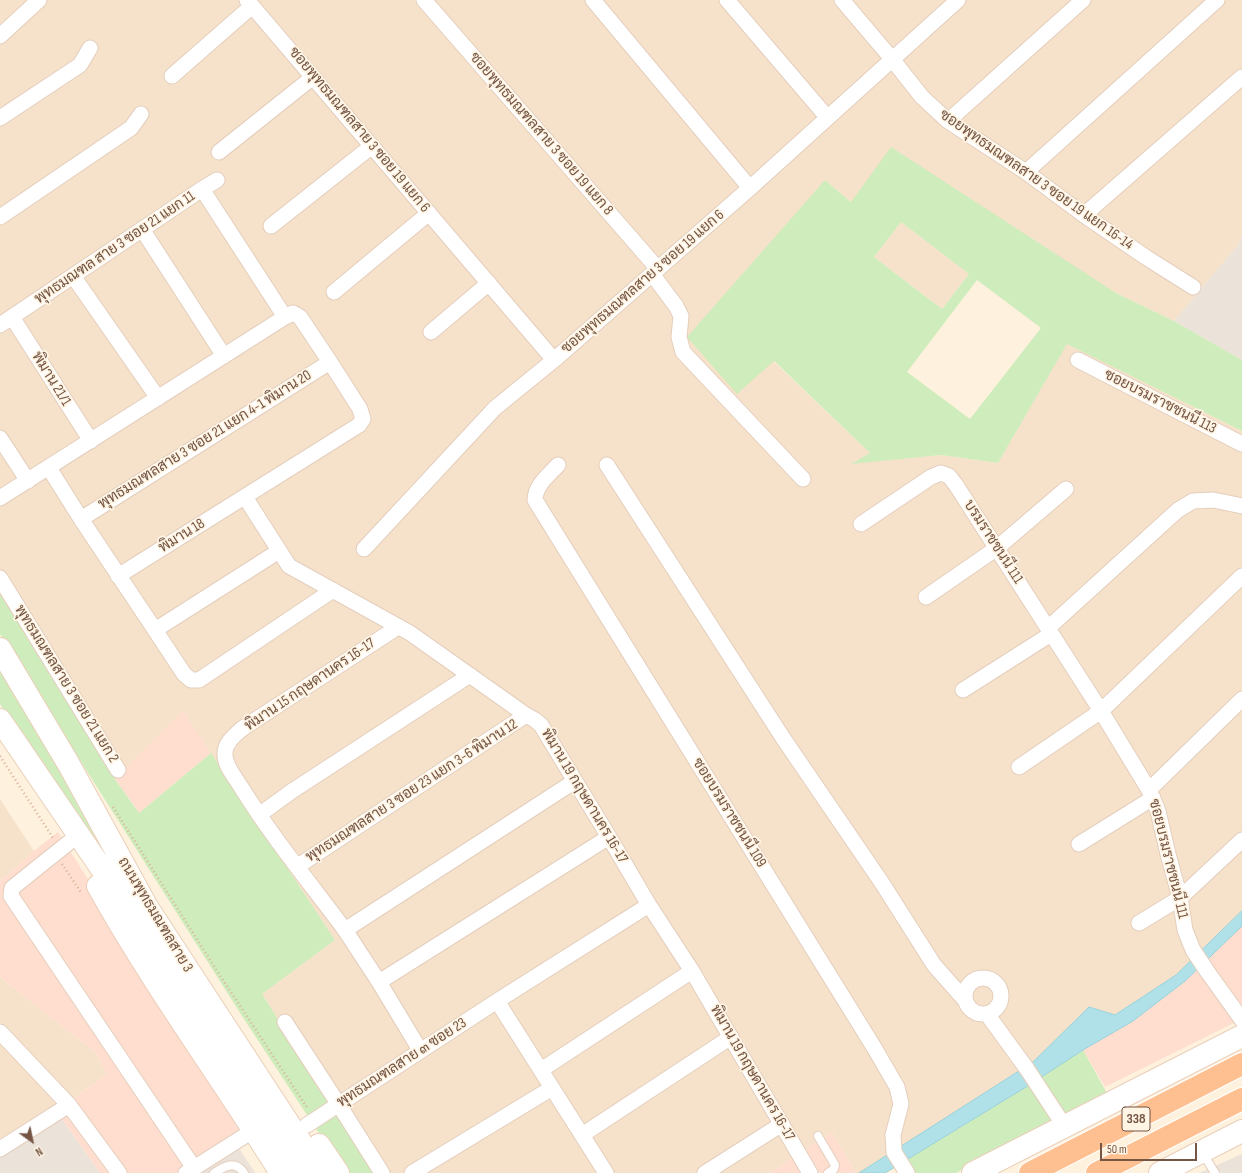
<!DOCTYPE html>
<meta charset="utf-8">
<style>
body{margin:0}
#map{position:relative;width:1242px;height:1173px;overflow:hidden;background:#fef1dd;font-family:"Sofia Sans Condensed",sans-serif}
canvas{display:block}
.north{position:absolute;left:12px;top:1121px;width:40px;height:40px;-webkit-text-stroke:3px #fff5e5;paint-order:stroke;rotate:147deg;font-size:11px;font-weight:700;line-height:16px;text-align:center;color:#755544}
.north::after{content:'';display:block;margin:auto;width:14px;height:18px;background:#755544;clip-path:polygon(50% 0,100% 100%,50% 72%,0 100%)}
.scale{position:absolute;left:1100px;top:1143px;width:97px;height:18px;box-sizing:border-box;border:2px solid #755544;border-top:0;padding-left:5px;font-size:12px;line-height:14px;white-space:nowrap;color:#755544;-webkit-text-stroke:3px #fff5e5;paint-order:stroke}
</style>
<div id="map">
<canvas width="1242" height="1173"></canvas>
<div class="north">N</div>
<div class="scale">50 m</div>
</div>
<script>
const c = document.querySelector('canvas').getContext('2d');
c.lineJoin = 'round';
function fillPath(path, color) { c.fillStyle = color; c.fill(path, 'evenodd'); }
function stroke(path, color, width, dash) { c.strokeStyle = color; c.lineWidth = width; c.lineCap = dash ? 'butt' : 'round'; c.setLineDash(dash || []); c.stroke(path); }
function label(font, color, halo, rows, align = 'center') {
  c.font = font + ' "Sofia Sans Condensed",Sarabun,sans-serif'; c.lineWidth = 3.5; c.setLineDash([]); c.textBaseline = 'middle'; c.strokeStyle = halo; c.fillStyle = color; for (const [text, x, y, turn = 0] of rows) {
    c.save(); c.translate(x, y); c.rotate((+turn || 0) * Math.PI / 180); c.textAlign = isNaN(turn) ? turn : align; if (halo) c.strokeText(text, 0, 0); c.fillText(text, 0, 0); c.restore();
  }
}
fillPath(new Path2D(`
 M0,0H1242V236L1238,245L1174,321L1116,293L851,202L825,180L773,361L870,453L853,463L941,455L998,463L1067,343L1242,431V911L1176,975L1115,1015L1089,1007L1033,1062L859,1173H856L832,1132L770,1173H376L262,994L335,940L183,712L110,784L0,611Z
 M901,222L969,274L942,309L874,257Z
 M0,799L34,851L0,881Z
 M0,976L7,983L95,1052L107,1074L0,1151Z`), '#f6e2cb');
fillPath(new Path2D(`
 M183,711L211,753L139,813L115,779Z
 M58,832L253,1139L197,1173H100L56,1111L107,1074L95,1052L7,983L0,976V881L34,851Z
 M1242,926V1019L1105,1087L1083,1050L1133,1021L1185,981Z
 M832,1132L856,1173H770Z`), '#ffded0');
fillPath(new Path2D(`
 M1242,236V360L1174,321L1238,245Z
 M56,1111L100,1173H0V1151Z
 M239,1148L255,1173H197Z
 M1242,1154V1173H1199Z`), '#ebe2da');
fillPath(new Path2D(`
 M891,147L1116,293L1174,321L1242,360V431L1067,344L998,463L941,455L851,464L870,453L774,361L737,394L687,337L825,180L851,202ZM901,222L969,274L942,309L874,257ZM977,280L1041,328L970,419L907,372Z
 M0,594L115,779L139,813L211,753L335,940L262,994L376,1173H345L242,1016L0,634Z
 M0,664L100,834L90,841L0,704Z
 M1083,1050L1108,1095L956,1173H912L905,1161L1026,1087Z`), '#cfecbc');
const water = new Path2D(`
 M1242,911V926L1185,981L1133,1021L1083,1050L1026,1087L885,1173H859L1033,1062L1089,1007L1115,1015L1176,975Z`);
fillPath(water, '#b1e1e8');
stroke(water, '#97d1da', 1);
const service = new Path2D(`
 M818,1136L835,1165L834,1169L828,1173
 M1202,1152L1215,1173
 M214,1173C225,1166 235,1160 244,1173`);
const minor = new Path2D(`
 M247,0L554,360L750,188L958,0
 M424,0L658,269
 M593,0L750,188
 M727,0L827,117
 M842,0L892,59L922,97L948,121L1026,172L1084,215L1147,258L1193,287
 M0,36L39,0
 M172,76L252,6
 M0,118L80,65L90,48
 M948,121L1083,0
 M219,152L313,77
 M1026,172L1217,0
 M202,189L217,180
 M1084,215L1242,77
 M0,217L131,128L141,114
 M271,226L372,146
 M142,229L224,356
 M652,274L676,306L681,316L679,337L683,352L803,479
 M73,276L158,398
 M334,292L429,213
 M12,317L91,441
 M0,325L202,189L285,317
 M431,332L489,283
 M1078,360L1242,444
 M0,438L28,481
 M558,465C549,475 535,485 535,500L875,1049L897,1087L901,1104L893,1135L894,1152L907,1173
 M607,465L783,738L882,883L934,965L965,1000
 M49,468L81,519L155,630L184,674L191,680H199L333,590
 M245,497L289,566L410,633L526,715L535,720L541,725L609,837L649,905L692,971L810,1173
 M0,498L285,317L293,313L300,317L330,362L360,409L363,419L359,425L118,576
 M81,519L330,362
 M861,524L931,477L941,473L949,476L956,485L1101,711L1149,790L1158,811L1168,854L1180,898L1185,930L1193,950L1207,971L1242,1020
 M364,549L495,408L554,360
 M0,578L118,770
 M926,597L997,548L1066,489
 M1048,628L1178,510L1193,501L1213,500L1242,506
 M155,630L279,551
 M963,690L1051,634
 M1019,767L1101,711L1242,576
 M575,781L345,930L379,982L609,837
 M1149,790L1242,699
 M259,815L292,791L470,675
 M72,840L12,888L11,896L194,1168
 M1079,844L1153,798
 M298,866L526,715
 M1139,923L1180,898L1242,840
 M345,930C310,883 272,837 241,787C235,777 225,766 225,755C224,743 235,735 243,728L398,627
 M965 996a18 18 0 1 1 36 0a18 18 0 1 1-36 0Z
 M379,982L420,1050
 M497,1001L606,1173
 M987,1014L1027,1069L1065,1127
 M285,1022L339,1105L382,1173
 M0,1032L69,1105L119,1173
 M541,1070L692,971
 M307,1125L497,1001L649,905
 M582,1135L731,1037
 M0,1149L69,1105
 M186,1173L254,1130
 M412,1173L552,1088
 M705,1173L782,1124`);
const secondary = new Path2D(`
 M0,649L68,763L147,907L321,1173
 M0,720L134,916L301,1173
 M98,886C153,985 221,1077 281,1173
 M319,1145L338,1173
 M973,1173L1242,1036
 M1160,1173L1242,1131`);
const trunk = new Path2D(`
 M1030,1173L1242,1064
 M1097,1173L1242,1099`);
stroke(service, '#e4cebc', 10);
stroke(minor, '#e4cebc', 17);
stroke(secondary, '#eacfb9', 24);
stroke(trunk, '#fff', 24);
stroke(new Path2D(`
 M0,756L53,838
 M113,807L219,974L308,1109
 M62,864L82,894`), '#d9b097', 2.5, [1, 3]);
stroke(service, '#fff', 8);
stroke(minor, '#fff', 15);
stroke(secondary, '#fff', 22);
stroke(trunk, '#fec091', 22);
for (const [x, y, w] of [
 [1136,1119,28]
]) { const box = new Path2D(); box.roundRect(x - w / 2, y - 12, w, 24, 3); c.fillStyle = '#fff5e5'; c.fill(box); stroke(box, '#755544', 1); }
label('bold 14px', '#755544', null, [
 ["338",1136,1119]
]);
label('15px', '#755544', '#fff5e5', [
 ["ซอยพุทธมณฑลสาย 3 ซอย 19 แยก 6",359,130,50],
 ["ซอยพุทธมณฑลสาย 3 ซอย 19 แยก 8",541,134,49],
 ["ซอยพุทธมณฑลสาย 3 ซอย 19 แยก 16-14",1036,180,35],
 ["พุทธมณฑล สาย 3 ซอย 21 แยก 11",115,248,-34],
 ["ซอยพุทธมณฑลสาย 3 ซอย 19 แยก 6",643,282,-41],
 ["พิมาน 21/1",51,379,58],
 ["ซอยบรมราชชนนี 113",1160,402,27],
 ["พุทธมณฑลสาย 3 ซอย 21 แยก 4-1 พิมาน 20",205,440,-32],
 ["พิมาน 18",182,536,-32],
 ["บรมราชชนนี 111",993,542,57],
 ["พุทธมณฑลสาย 3 ซอย 21 แยก 2",66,684,58],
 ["พิมาน 15 กฤษดานคร 16-17",310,685,-34],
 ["พุทธมณฑลสาย 3 ซอย 23 แยก 3-6 พิมาน 12",412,791,-33],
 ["พิมาน 19 กฤษดานคร 16-17",584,796,59],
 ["ซอยบรมราชชนนี 109",729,813,58],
 ["ซอยบรมราชชนนี 111",1168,859,76],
 ["ถนนพุทธมณฑลสาย 3",155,915,59],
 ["พุทธมณฑลสาย ๓ ซอย 23",402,1063,-33],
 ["พิมาน 19 กฤษดานคร 16-17",752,1073,60]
]);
</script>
